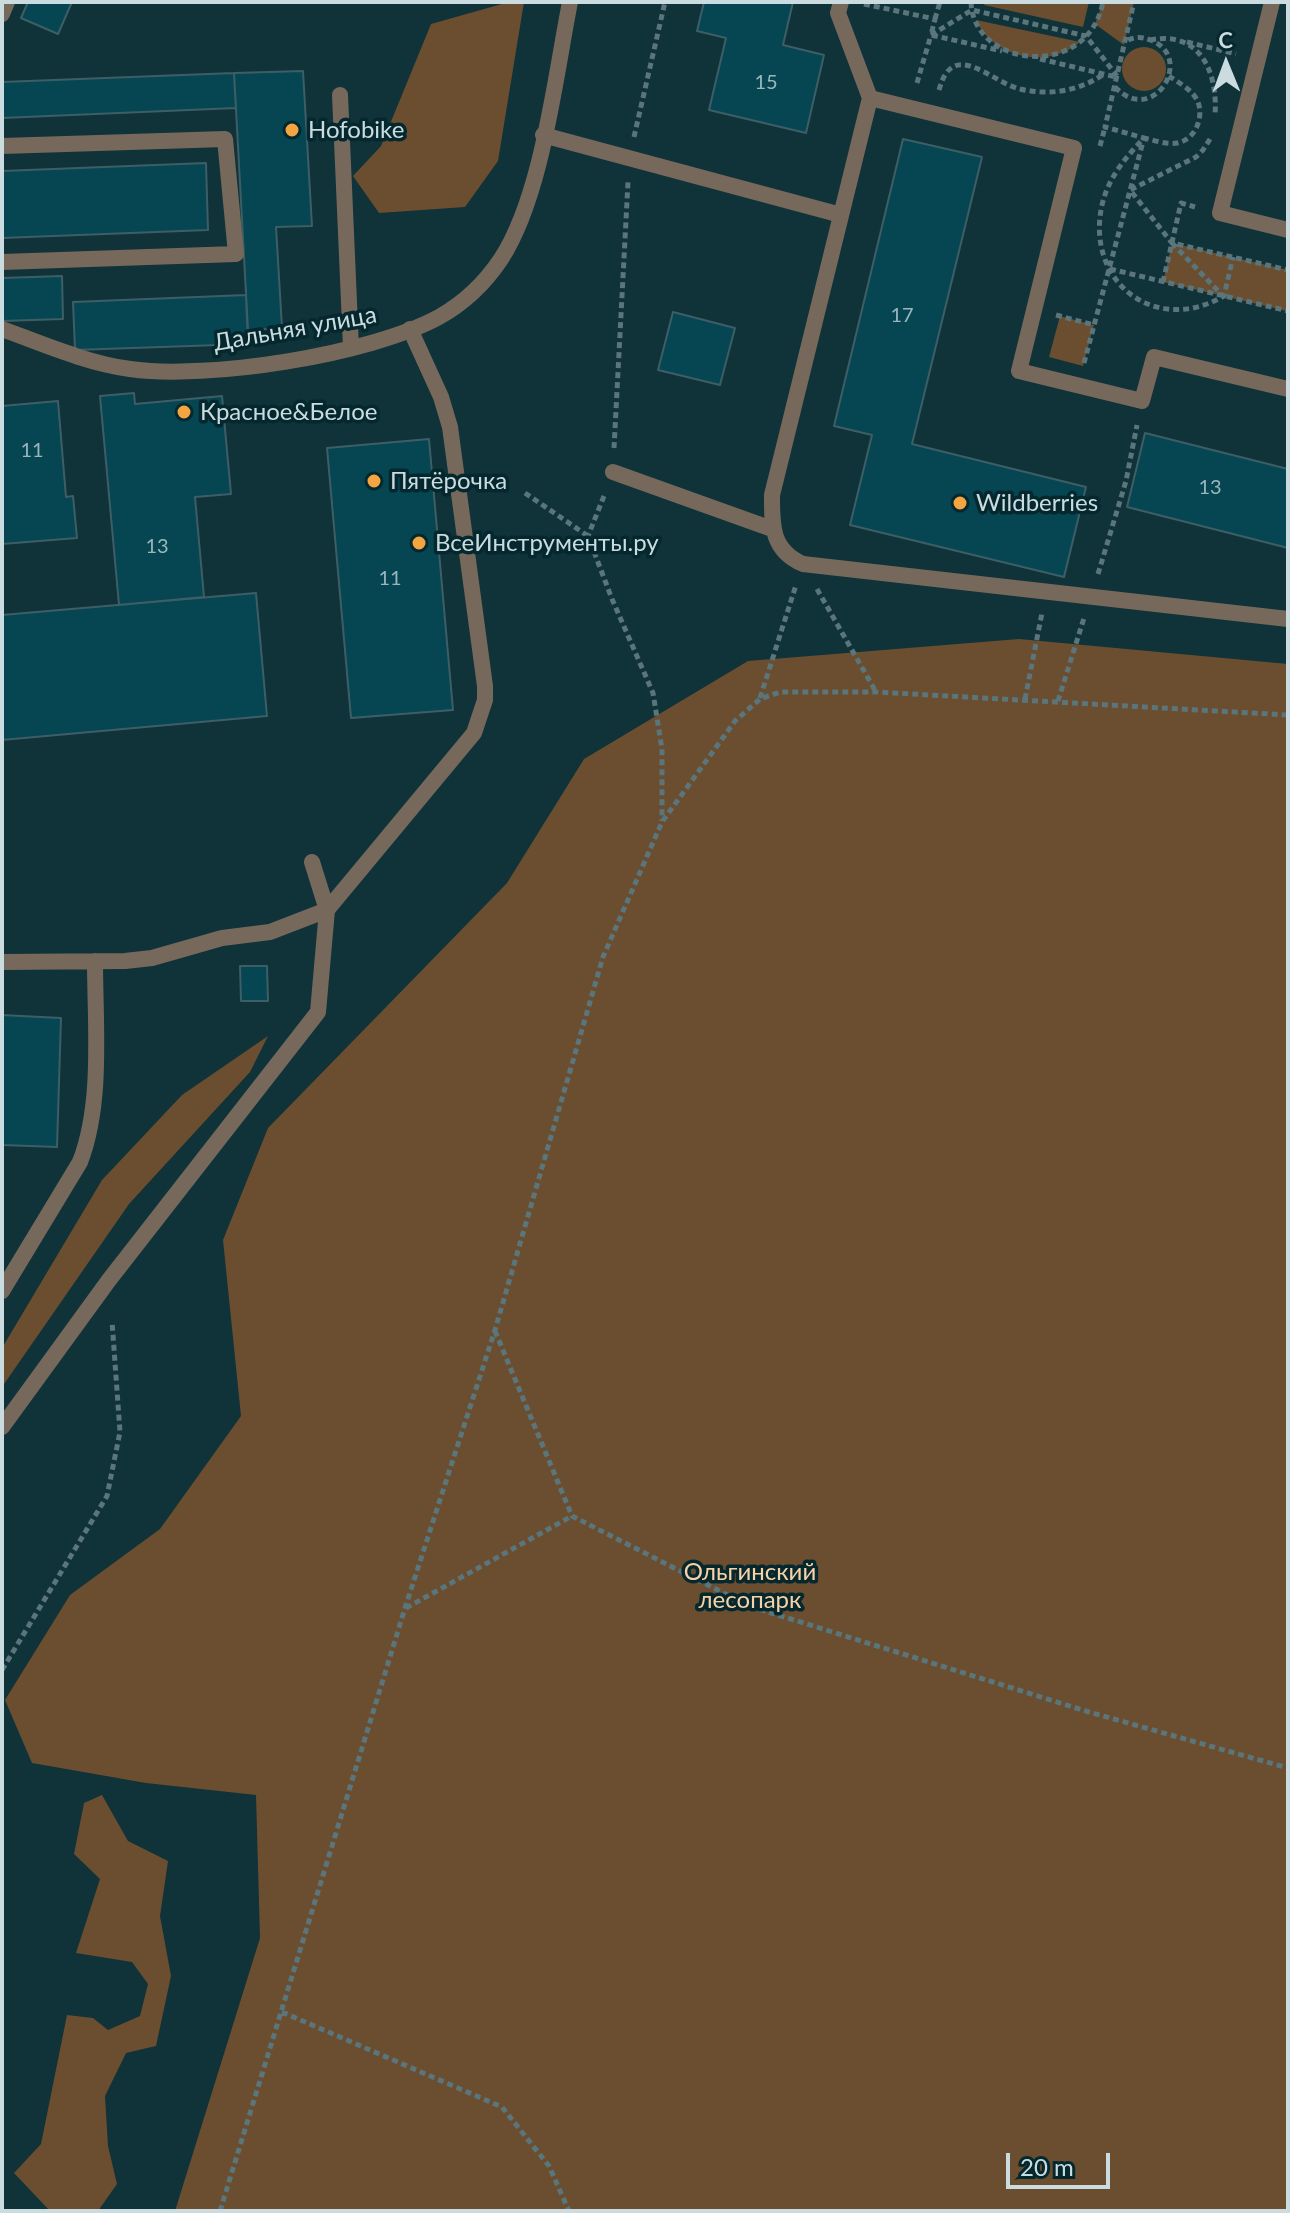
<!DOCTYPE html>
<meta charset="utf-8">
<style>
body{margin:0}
#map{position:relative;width:1290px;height:2213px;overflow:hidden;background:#103239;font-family:Lato,sans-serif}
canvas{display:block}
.frame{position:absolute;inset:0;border:4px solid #cadce0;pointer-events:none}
.north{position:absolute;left:1186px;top:24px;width:80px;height:80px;-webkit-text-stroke:6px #05282f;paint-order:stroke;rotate:359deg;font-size:22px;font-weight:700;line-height:32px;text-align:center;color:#cadce0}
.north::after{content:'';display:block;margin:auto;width:28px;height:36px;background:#cadce0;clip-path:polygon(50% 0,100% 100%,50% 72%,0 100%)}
.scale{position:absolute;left:1006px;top:2153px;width:104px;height:36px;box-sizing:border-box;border:4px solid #cadce0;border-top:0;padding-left:10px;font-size:24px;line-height:28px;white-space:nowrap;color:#cadce0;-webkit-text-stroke:6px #05282f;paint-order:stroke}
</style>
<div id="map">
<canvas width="1290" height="2213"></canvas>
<div class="frame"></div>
<div class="north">С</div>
<div class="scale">20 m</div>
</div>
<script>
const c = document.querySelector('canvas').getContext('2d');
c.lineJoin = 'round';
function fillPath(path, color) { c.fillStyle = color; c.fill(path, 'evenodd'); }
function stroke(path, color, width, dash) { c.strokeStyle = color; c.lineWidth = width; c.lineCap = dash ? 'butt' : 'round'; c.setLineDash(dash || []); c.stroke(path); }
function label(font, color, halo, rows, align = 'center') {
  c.font = font + ' Lato,sans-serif'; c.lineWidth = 7; c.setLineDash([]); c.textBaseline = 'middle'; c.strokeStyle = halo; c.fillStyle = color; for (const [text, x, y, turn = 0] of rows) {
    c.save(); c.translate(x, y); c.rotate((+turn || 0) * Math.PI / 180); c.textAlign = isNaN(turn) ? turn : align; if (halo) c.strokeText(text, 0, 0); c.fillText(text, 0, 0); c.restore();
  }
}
fillPath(new Path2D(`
 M509,2H524L498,161L465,207L379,213L353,176L381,146L431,24Z
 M985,2H1089L1083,27L984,5Z
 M1103,2H1134L1124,45L1095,24Z
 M976,20L1080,42C1048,70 993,58 976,20Z
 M1122 69a22 22 0 1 1 44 0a22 22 0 1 1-44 0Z
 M1172,243L1288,270L1287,311L1163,282Z
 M1060,316L1094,325L1083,366L1049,357Z
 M1019,639L1288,664V2211H175L260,1938L256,1795L146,1783L32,1763L5,1700L70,1595L160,1529L241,1416L223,1240L268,1128L507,883L584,759L748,661Z
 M268,1036L250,1072L129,1204L2,1387V1348L102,1180L182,1095Z
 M102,1795L128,1841L168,1861L160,1916L171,1976L156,2046L126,2053L105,2096L108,2146L117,2184L98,2211H50L14,2173L41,2144L67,2015L93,2018L108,2030L140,2016L148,1984L132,1962L76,1953L100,1879L74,1854L84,1803Z`), '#6a4e2f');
const building = new Path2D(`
 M28,2H72L58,34L21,18Z
 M704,2H793L783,45L824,55L806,133L709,110L726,38L697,31Z
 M303,71L312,226L276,227L282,328L248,330L234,73Z
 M234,73L236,108L2,118V82Z
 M903,139L982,157L912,444L1086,487L1064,577L850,525L872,435L834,426Z
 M206,163L208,230L2,238V171Z
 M62,276L63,319L2,321V278Z
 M246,295L248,344L75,350L73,302Z
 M673,312L735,328L720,385L658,370Z
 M134,393L135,404L222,396L231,494L195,497L204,597L119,605L100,396Z
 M58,401L66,497L73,496L77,538L2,544V406Z
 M1145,433L1288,469V548L1127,507Z
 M429,439L453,710L351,718L327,448Z
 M256,593L267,716L2,740V615Z
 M240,966H267L268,1001H241Z
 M2,1015L61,1018L57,1147L2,1145Z`);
fillPath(building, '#064652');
stroke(building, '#3e5e66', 2);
stroke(new Path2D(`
 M971,2C973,68 1088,81 1103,2
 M864,4L935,19L931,35L1002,51
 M935,19L940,2
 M1150,40C1200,30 1218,72 1215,115
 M1187,42L1236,54
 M1040,59L1116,77
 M1169,76C1179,83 1193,90 1198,102C1204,118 1195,140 1177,143C1167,145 1154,140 1144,138C1126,157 1108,178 1102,205C1085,282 1155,336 1224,296L1233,257
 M917,83L931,35L972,10L1086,36L1117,76
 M1115,87C1154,128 1196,56 1150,40C1141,36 1134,37 1126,41
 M939,90C953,38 989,81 1020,89C1050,96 1079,91 1104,74
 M634,137L665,2
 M1210,139L1203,150L1196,157L1130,190L1172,243L1288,270
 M1100,146L1105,127
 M1172,243L1223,296
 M1110,269L1288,311
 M1163,282L1181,203L1195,207
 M1056,315L1094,325
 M1084,363L1144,138L1105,127L1134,2
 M614,448L628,182
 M525,493L588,536
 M604,496L588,536L612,599L653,693L662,749V821
 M1098,574L1126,481L1137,425
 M817,589L876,692
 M760,698L796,585
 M1025,699L1042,613
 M1058,701L1084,618
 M495,1331L572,1516L749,1606L1089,1712L1288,1768
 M406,1608L572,1516
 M2,1670L107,1496L120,1432L112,1321
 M282,2012L502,2107L549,2166L569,2211
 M220,2211L405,1608L495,1330L603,957L662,822L735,721L760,699L780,692H876L1288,715`), '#5a757b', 5, [6, 4]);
stroke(new Path2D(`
 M841,2L838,13L870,98L772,495C772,525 771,550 803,564L1288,619
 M1272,2L1220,213L1288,230
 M2,14L7,2
 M340,95L351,348
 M870,98L1074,148L1019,371L1142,401L1154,357L1288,389
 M543,135L841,215
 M2,146L225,139L236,254L2,262
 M613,472L772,529
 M2,962L125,961L152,958L222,938L270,932L327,910L474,733L485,700V686L450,427L441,397L410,329
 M2,1291L80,1162C103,1103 95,1025 95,961
 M2,1427L109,1280L318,1012L327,910L312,862`), '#76695b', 16);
stroke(new Path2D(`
 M2,329C43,344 86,363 130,369C208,380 369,355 439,317C464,303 485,283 501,259C542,196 555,78 570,2`), '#76695b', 16);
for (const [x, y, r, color] of [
 [292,130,8,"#f2a541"],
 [184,412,8,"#f2a541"],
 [374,481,8,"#f2a541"],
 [960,503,8,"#f2a541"],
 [419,543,8,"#f2a541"]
]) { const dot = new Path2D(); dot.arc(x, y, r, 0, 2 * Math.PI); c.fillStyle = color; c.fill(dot); stroke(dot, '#05282f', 3); }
label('20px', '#99b6bc', null, [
 ["15",766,83],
 ["17",902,316],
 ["11",32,451],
 ["13",1210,488],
 ["13",157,547],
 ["11",390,579]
]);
label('24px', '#cadce0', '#05282f', [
 ["Hofobike",308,130],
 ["Красное&Белое",200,412],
 ["Пятёрочка",390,481],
 ["Wildberries",976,503],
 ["ВсеИнструменты.ру",435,543]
], 'left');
label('24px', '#cadce0', '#05282f', [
 ["Дальняя улица",295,329,-10]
]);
label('24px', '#f9d1a5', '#05282f', [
 ["Ольгинский",750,1572],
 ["лесопарк",750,1600]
]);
</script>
